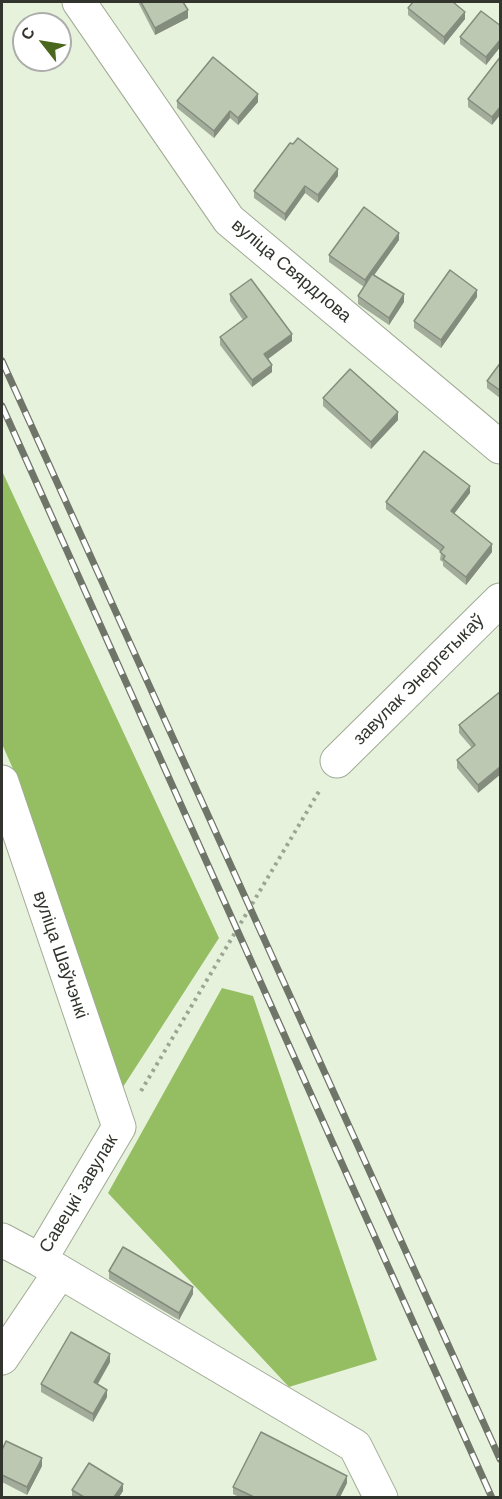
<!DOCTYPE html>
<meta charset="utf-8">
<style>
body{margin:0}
#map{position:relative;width:502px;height:1499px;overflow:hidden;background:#e7f2dc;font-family:Helvetica,sans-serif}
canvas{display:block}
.frame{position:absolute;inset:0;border:3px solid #31352d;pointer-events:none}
.north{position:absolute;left:12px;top:12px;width:60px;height:60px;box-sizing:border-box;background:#fff;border:2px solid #adaeab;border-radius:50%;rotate:301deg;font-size:16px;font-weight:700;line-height:24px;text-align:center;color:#31352d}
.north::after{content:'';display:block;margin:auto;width:21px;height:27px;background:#4a681d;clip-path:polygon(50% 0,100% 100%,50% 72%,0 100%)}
</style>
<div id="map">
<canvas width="502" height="1499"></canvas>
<div class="frame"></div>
<div class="north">С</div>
</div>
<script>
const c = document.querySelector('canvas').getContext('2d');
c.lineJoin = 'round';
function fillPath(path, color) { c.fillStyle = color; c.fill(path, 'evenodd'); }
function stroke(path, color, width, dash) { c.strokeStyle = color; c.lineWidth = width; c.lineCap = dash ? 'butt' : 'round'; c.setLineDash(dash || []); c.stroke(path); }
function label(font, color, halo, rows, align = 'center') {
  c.font = font + ' Helvetica,sans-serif'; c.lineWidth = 6; c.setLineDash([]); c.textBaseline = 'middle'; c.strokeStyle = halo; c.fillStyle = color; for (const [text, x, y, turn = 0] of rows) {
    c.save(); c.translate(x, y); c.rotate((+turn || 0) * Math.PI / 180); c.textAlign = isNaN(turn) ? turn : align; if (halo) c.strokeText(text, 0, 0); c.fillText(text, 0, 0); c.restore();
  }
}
fillPath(new Path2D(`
 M2,471L219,938L123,1087L17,778L2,744Z
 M222,988L253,996L377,1360L289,1387L108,1193Z`), '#95be63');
const street = new Path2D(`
 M79,2L229,220L500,447
 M337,761L500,600
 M2,782L119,1127L40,1260
 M2,1240L40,1260L355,1446L381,1498
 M2,1358L60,1272`);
stroke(street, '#a0aa95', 35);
stroke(new Path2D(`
 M141,1091L321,788`), '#9ca594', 4, [3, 4.5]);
stroke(street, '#fff', 33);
const rail = new Path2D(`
 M2,361L500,1459
 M2,406L492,1498`);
stroke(rail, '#6f7669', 7);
stroke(rail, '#fff', 4.5, [14]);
fillPath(new Path2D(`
 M138,2H183L188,18L155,35Z
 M408,8L465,19L444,45L408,15Z
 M501,26V46L486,65L460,44V37Z
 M501,56L492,125L468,107V99Z
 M177,101L258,102L238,125L230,118L214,138L177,108Z
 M338,176L318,203L305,193L285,221L254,198V191Z
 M399,240L374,275L404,302L389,325L358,304V296L364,287L329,262V255Z
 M230,294L292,341L268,359L272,372L252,387L220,345V337L243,320L230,301Z
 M477,297L441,348L414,328V321Z
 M501,362V399L487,388V381Z
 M323,398L398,420L371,449L323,406Z
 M470,493L454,513L492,552L466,585L443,566V562L440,560L441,552L386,509V502Z
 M501,691L478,793L457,768V760L472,748L459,733V725Z
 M109,1271L193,1294L179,1320L109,1279Z
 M110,1362L98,1384L107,1397L93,1422L41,1392V1384Z
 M2,1450L42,1466L27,1495L2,1482Z
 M347,1483L340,1497H239L233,1494V1487Z
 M72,1490L123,1491L119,1497H72Z`), '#a3ac9a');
fillPath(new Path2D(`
 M188,10V18L155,35V28Z
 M465,12V19L444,45V37Z
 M501,39V46L486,65V57Z
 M258,94V102L238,125V118Z
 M501,106V114L492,125V117Z
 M230,111V118L214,138V131Z
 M338,169V176L318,203V195Z
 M305,186V193L285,221V214Z
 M399,233V240L365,288V280Z
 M477,290V297L441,348V340Z
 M404,294V302L389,325V318Z
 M292,334V341L264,362V354Z
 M272,365V372L252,387V380Z
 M398,412V420L371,449V442Z
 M470,486V493L451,518V511Z
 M492,544V552L466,585V577Z
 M501,766V774L478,793V785Z
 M193,1287V1294L179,1320V1313Z
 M110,1354V1362L94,1390V1382Z
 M107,1390V1397L93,1422V1414Z
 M42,1458V1466L27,1495V1487Z
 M347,1476V1483L340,1497H336Z
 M123,1484V1491L119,1497H114Z`), '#848c7d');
const building = new Path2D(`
 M141,2H183L188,10L155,28Z
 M413,2H453L465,12L444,37L408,8Z
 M481,11L501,26V39L486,57L460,37Z
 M501,56V106L492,117L468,99Z
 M213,57L258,94L238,118L230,111L214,131L177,101Z
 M298,138L338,169L318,195L305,186L285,214L254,191L290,143L293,144Z
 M364,207L399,233L365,280L329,255Z
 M450,270L477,290L441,340L414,321Z
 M372,274L404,294L389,318L358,296Z
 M251,279L292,334L264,354L272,365L252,380L220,337L247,317L230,294Z
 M501,362V391L487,381Z
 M350,369L398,412L371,442L323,398Z
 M424,451L470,486L451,511L492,544L466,577L443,559L445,556L440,552L444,547L386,502Z
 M501,691V766L478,785L457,760L475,745L459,725Z
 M123,1247L193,1287L179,1313L109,1271Z
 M71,1332L110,1354L94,1382L107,1390L93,1414L41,1384Z
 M261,1432L347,1476L336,1497H254L233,1487Z
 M6,1441L42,1458L27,1487L2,1475V1450Z
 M89,1463L123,1484L114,1497H84L72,1490Z`);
fillPath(building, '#bdc8b3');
stroke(building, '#848c7d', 1.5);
label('18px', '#31352d', '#fff', [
 ["вуліца Свярдлова",291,271,40],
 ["завулак Энергетыкаў",419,680,-45],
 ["вуліца Шаўчэнкі",60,955,71],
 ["Савецкі завулак",79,1194,-59]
]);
</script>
